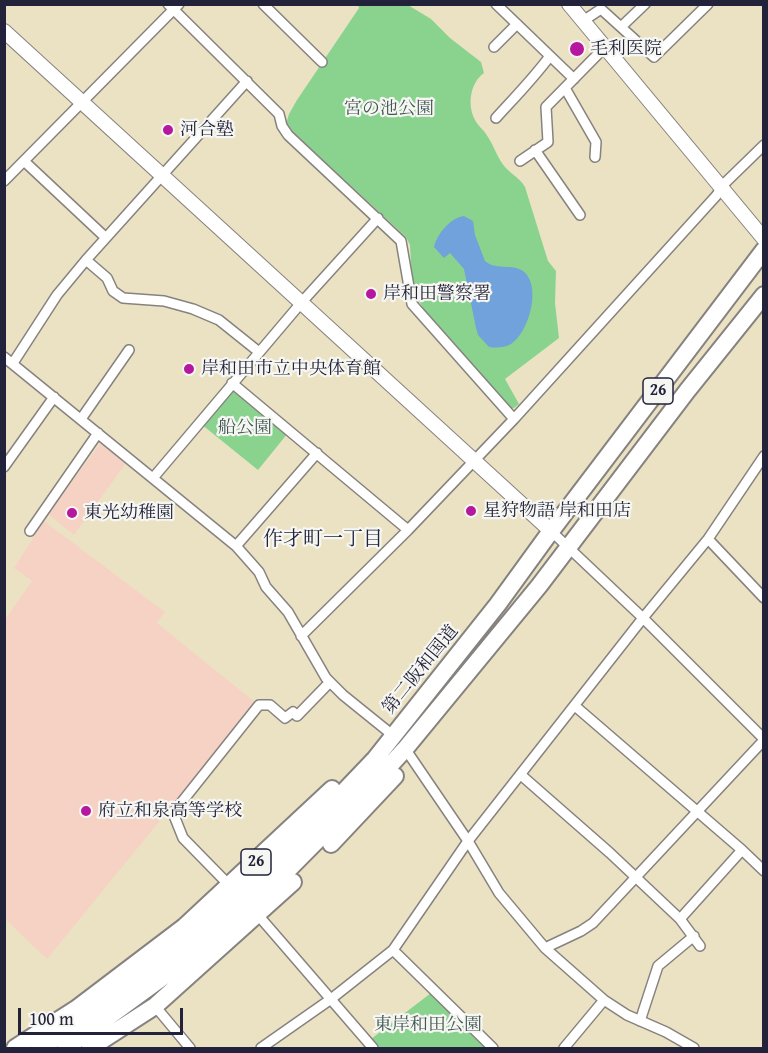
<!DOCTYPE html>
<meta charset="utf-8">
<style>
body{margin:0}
#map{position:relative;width:768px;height:1053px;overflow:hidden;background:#ebe2c3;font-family:"Gentium Book Plus",serif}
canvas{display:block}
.frame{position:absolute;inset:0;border:6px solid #22223b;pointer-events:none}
.scale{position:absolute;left:18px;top:1008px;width:165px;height:27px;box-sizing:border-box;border:3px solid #22223b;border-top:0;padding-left:8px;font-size:18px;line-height:21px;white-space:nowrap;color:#22223b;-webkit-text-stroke:4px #f6f6f2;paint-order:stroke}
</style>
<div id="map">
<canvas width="768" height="1053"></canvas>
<div class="frame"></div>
<div class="scale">100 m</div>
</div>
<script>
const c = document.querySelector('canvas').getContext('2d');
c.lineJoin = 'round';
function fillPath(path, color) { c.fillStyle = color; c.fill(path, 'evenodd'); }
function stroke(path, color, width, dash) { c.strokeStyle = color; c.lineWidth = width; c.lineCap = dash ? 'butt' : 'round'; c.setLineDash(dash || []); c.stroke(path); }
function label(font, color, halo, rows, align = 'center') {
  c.font = font + ' "Gentium Book Plus","Noto Serif JP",serif'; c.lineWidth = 4.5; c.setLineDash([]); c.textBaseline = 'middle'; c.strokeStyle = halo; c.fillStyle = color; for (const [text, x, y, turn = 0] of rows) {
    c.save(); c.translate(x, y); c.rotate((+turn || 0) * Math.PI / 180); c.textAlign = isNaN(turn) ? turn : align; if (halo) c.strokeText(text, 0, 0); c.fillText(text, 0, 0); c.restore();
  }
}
fillPath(new Path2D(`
 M100,444L126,463L74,535L48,514Z
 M44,521L165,612L157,623L256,703L47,959L5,919L4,621L32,581L14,568Z`), '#f6d2c5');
fillPath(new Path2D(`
 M358,5H408L431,19L450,38L481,62L484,73C470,83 467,105 475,120C478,126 483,129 486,134C494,145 497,158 505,167C512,175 519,177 525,187L548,261L556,271L555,303L559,338L505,379L519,404L514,408H511L425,311L419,301L417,289L412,282L410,245L406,237L294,133L286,124L289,114L297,100L359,8Z
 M233,387L288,433L258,470L201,424Z
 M431,993L487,1048H379L371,1039Z`), '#8ad38f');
fillPath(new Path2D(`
 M464,216L473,221L475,235L485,261C497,272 517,261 527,275C540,292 528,333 511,344C504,348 496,348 489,347L478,335L476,328L464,269L450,253L444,258L434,247C437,234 450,218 464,216Z`), '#71a2db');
const street = new Path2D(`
 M168,4L279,114L282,126L288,135L401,241L412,304L514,419
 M263,4L322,62
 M496,4L574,79
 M583,21L601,9L654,57L708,4
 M621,27L645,4
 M494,47L517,24
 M565,88L596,142L595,157
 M496,118C515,97 533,79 550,56
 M535,150L580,215
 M24,161L105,237
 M520,161L548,142L546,107L604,48
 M4,181L179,4
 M86,260L107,278L113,291L123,298L164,301L193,309L219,320L259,352
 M4,357L236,546L259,572L266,587L288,612L326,678L343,695L395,737
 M13,363L57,295L86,260L247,81
 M232,383L408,530
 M81,419L129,350
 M4,467L54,397
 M153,478L301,303L378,218
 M30,531L98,433
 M551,531L643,618L764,739
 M708,539L764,598
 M236,546L317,453
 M301,636L408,530L514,419L716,196L726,182L764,145
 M575,706L742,850L764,871
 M404,747L468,841L499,893L545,948L604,1000L627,1015L666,1032L694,1048
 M521,775L610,853L680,919L700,946
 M230,886L183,838L173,813L259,705H270L285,718L293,712L297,716L330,682
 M258,915L373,1048
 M680,919L742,850
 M545,948L581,931L593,923L764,740
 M393,950L493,1048
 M155,1006L190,1048
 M640,1021L658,966L694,936
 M261,1048L331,999L393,950L468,841L643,618L708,539L764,456
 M564,1048L604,1000`);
const secondary = new Path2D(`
 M569,4L764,239
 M4,31L551,531`);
const highway = new Path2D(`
 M331,844L395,776
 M15,1048L76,1009L184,927L332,789
 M40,1048L78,1025L181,947L259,878L312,825L375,759L498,604L551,531L764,250
 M66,1048L185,961L279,879L374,783L405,749L539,586L687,391L764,295
 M90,1048L155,1006L293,882`);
stroke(street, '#86827f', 12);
stroke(secondary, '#86827f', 16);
stroke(highway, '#86827f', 20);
stroke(street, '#fff', 9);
stroke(secondary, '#fff', 14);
stroke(highway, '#fff', 16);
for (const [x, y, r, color] of [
 [577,49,8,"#b5179e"],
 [168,130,6,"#b5179e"],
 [371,294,6,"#b5179e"],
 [189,369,6,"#b5179e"],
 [471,511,6,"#b5179e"],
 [72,513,6,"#b5179e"],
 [86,811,6,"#b5179e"]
]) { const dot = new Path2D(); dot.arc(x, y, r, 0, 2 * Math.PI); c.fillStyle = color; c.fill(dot); stroke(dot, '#f6f6f2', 2); }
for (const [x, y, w] of [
 [658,391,30],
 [256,862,30]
]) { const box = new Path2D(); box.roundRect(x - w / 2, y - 13, w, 26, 4.5); c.fillStyle = '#f6f6f2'; c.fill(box); stroke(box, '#22223b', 1.5); }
label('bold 16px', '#22223b', null, [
 ["26",658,391],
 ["26",256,862]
]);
label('18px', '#22223b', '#f6f6f2', [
 ["毛利医院",590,49],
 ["河合塾",180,130],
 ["岸和田警察署",383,294],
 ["岸和田市立中央体育館",201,369],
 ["星狩物語 岸和田店",483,511],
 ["東光幼稚園",84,513],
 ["府立和泉高等学校",98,811]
], 'left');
label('18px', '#415754', '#f6f6f2', [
 ["宮の池公園",389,109],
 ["船公園",245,428],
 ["東岸和田公園",428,1025]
]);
label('18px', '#22223b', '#f6f6f2', [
 ["第二阪和国道",421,670,-51]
]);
label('20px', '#22223b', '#f6f6f2', [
 ["作才町一丁目",323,540]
]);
</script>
